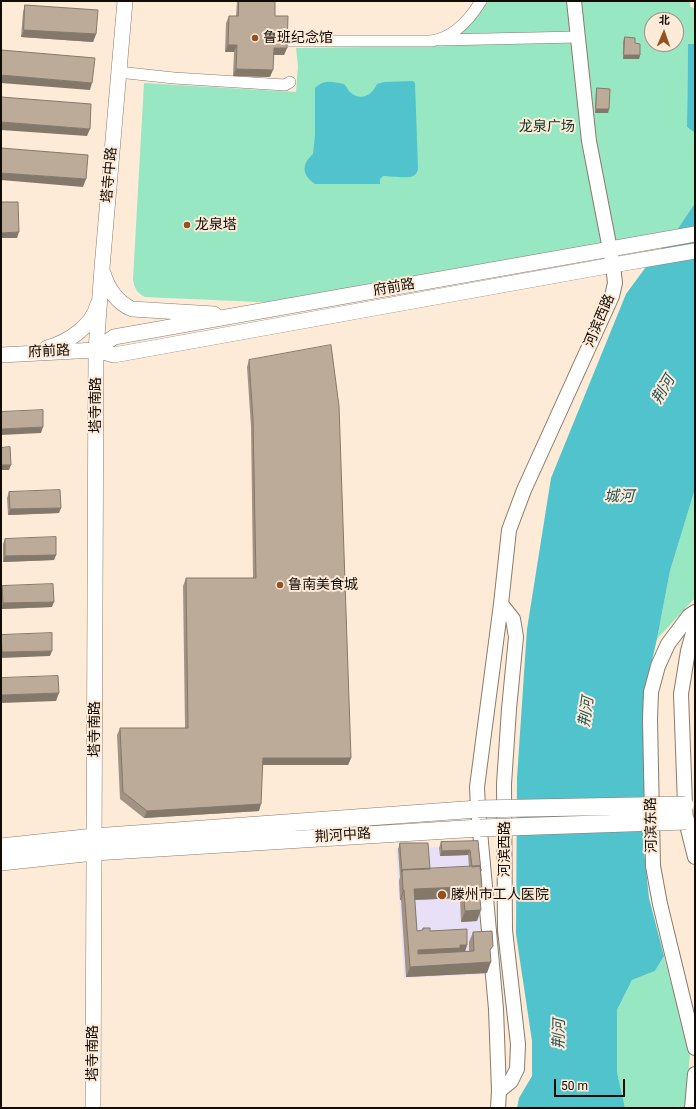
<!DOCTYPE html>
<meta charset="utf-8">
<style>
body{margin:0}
#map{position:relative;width:696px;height:1109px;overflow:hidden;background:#fdebd8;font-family:Roboto,"Noto Sans SC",sans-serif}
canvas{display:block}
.frame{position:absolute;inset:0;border:2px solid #120c06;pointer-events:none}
.north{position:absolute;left:644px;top:12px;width:40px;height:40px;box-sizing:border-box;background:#fdebd8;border:1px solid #9f9284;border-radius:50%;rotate:2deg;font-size:11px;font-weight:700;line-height:16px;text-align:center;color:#120c06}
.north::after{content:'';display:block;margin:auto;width:14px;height:18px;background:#945122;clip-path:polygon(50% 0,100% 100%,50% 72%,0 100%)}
.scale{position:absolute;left:554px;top:1079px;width:71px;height:18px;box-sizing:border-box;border:2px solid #120c06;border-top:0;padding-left:5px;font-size:12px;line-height:14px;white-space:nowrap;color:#120c06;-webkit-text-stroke:3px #fdebd8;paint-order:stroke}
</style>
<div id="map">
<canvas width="696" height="1109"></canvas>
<div class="frame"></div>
<div class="north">北</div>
<div class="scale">50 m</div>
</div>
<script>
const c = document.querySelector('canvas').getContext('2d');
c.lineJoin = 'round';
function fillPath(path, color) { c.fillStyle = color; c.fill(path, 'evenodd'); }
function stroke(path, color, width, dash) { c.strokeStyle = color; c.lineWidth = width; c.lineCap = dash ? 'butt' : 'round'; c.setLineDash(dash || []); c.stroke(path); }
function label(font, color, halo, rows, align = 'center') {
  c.font = font + ' Roboto,"Noto Sans SC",sans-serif'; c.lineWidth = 4; c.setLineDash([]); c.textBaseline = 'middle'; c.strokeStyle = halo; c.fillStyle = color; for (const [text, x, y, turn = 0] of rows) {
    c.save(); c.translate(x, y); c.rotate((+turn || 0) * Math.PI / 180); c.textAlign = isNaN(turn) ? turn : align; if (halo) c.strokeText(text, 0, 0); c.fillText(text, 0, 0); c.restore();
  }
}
fillPath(new Path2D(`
 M484,846L491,974L404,978L396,848Z`), '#e7e0f6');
fillPath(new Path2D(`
 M488,1H567L568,3L584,2L585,1H690V7L695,8V44H688L687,127L695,133V203L677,230L281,303L145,297C137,293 134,288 133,279L144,83L296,92L298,66L296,48L434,46C440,45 445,43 451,40C470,30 476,17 488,1ZM652,20H676V44H652Z
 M695,489V598L657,639L670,571Z
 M664,956L690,1054L685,1108H625L617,1072V1010L632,980L655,971Z`), '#97e7c3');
fillPath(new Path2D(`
 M688,44H695V133L687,127Z
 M413,81L415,83L418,168C418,171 416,175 413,176C407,179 391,176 383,176L380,179V184H315C302,175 301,165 313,154L315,135V88C325,79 332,82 344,84C346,86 348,90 350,92C361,102 372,95 377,84L384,82Z
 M695,203V489L670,571L657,639L643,699L645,786L643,841L649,898L664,956L655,971L632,980L617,1010V1072L625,1108H517L519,1098L532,1076V1041L516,934L517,778L527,629L551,478L626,294L651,260L677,230Z`), '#50c3cc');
const minor = new Path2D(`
 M440,40L578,37
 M291,41H431C453,38 470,19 481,1
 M118,72L174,78L285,85L290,82`);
const tertiary = new Path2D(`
 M695,612L689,616L668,644L658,666L651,692L650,719L653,866L660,904L695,1048
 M695,626L688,651L681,694L685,805L686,821L695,857
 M499,1091L511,1081L517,1069L518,1044L505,930L504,784L509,709L516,637L513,619L501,604
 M498,1108L499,1091L496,1009L478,809L477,787L501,604L509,530L524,490L612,296L615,283L613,265L589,141L574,1
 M692,1108L695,1074`);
const secondary = new Path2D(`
 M103,273C108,289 116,302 132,309L214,314
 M47,348C68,342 92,327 98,304
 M96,350L114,337L695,234
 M1,355L96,350L114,355L613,265L695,251
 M93,1108L96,350L102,268L125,1`);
const primary = new Path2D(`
 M1,847L94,837L478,809
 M1,862L94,852L480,828`);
stroke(minor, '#8a7a69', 12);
stroke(tertiary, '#8a7a69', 16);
stroke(secondary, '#8a7a69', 16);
stroke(primary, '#8a7a69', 18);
stroke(minor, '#fff', 11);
stroke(tertiary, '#fff', 14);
stroke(secondary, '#fff', 15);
stroke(primary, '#fff', 17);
const primaryBridge = new Path2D(`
 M478,809L685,805
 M480,828L686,821`);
stroke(primaryBridge, '#8a7a69', 18, []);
stroke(primaryBridge, '#fff', 17);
fillPath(new Path2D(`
 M237,1H275V16L287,48L284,55H273L270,77L233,76L234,52H225L226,23L229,16H236Z
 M25,5L96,34L93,42L21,37L23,12Z
 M625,37L635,43L640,55L639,59H623V41Z
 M597,88L609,109L608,113H595L596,92Z
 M249,360L351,758L348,765H263L259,811L144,818L120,799L117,735L120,728H185L183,586L186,578H253L251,427L247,367Z
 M9,492L59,513L8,515L7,498Z
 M5,539L56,555L54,560L3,562V544Z
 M2,586L52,607L1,609V590Z
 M478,841L481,871L482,888L480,893L477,921L461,922L460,898L415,900L417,931L422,930L423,928L467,945L465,951H469V942L473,932L490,953L487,973L406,977L401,900H400L399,881L400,877L398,849L400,843L430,869L469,867L468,855L440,856L439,848L441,842Z`), '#a29384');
fillPath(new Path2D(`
 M24,30L96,34L93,42L21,37Z
 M228,45H237L234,52H225Z
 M274,48H287L284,55H271Z
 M624,55H640L639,59H623Z
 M236,69L273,70L270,77L233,76Z
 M1,75L92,83L90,90L1,83Z
 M596,109H609L608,113H595Z
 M1,122L90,129L87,136L1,130Z
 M1,173L86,179L83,187L1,180Z
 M19,232L17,238H1V233Z
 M43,427L41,433L1,435V429Z
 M1,465H11L9,470H1Z
 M61,508L59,513L8,515L10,509Z
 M56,555L54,560L3,562L5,556Z
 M54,602L52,607L1,609L3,603Z
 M52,651L50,656L1,658L2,652Z
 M59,693L56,701L1,703V695Z
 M263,758H351L348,765H260Z
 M261,804L259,811L144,818L147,811Z
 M470,850L468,855L440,856L442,851Z
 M463,887L460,898L411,900L414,889Z
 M403,890H404L401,900H400Z
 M481,910L477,921L461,922L465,911Z
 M460,945H467L464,955L414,961L418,950Z
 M491,962L487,973L406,977L410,967Z`), '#84786b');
const building = new Path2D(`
 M239,1H275V16H288L287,48H274L273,70L236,69L237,45H228L229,16H238Z
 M25,5L98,10L96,34L24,30Z
 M625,37L635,38V43L640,44V55H624Z
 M1,50L95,58L92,83L1,75Z
 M597,88L610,89L609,109H596Z
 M1,97L91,104L90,129L1,122Z
 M1,148L88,155L86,179L1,173Z
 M1,202H18L19,232L1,233Z
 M331,345L339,406L351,758H263L261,804L147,811L123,792L120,728H188L186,578H256L253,419L249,360Z
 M43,410V427L1,429V412Z
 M10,447L11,465H1V448Z
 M60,490L61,508L10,509L9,492Z
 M56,537V555L5,556V539Z
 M53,584L54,602L3,603L2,586Z
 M52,633V651L2,652L1,635Z
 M58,676L59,693L1,695V678Z
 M478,841L481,871L480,866L472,867L470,850L442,851L441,842Z
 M400,843H428L430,869L402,870V872Z
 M480,866L482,888H479L481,910L465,911L463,887L414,889L417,931L423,930V928H430V931L467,929V945H460V948L418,950V954L474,951L473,932L492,931L493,946L490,950L491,962L410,967L404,890H403L402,870Z`);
fillPath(building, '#bcab99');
stroke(building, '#84786b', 1);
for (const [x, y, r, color] of [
 [255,38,4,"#945122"],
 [187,225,4,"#945122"],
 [280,585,4,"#945122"],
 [442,895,5,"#945122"]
]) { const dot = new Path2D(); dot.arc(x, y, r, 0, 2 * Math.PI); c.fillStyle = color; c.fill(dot); stroke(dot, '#fdebd8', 1.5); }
label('14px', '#120c06', '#fdebd8', [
 ["鲁班纪念馆",263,38],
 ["龙泉塔",195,225],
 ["鲁南美食城",288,585],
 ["滕州市工人医院",451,895]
], 'left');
label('14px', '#073122', '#fdebd8', [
 ["龙泉广场",547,127]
]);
label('14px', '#120c06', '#fdebd8', [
 ["塔寺中路",110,175,-85],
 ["府前路",394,288,-10],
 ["河滨西路",600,321,-67],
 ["府前路",49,352,-3],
 ["塔寺南路",96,405,-90],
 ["塔寺南路",95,729,-90],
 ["河滨东路",652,825,-91],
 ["荆河中路",343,836,-4],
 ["河滨西路",505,849,-90],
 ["塔寺南路",93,1053,-90]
]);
label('italic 15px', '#215356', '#fdebd8', [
 ["荆河",664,390,-60],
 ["城河",619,497],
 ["荆河",587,712,-82],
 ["荆河",560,1034,-89]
]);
</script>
